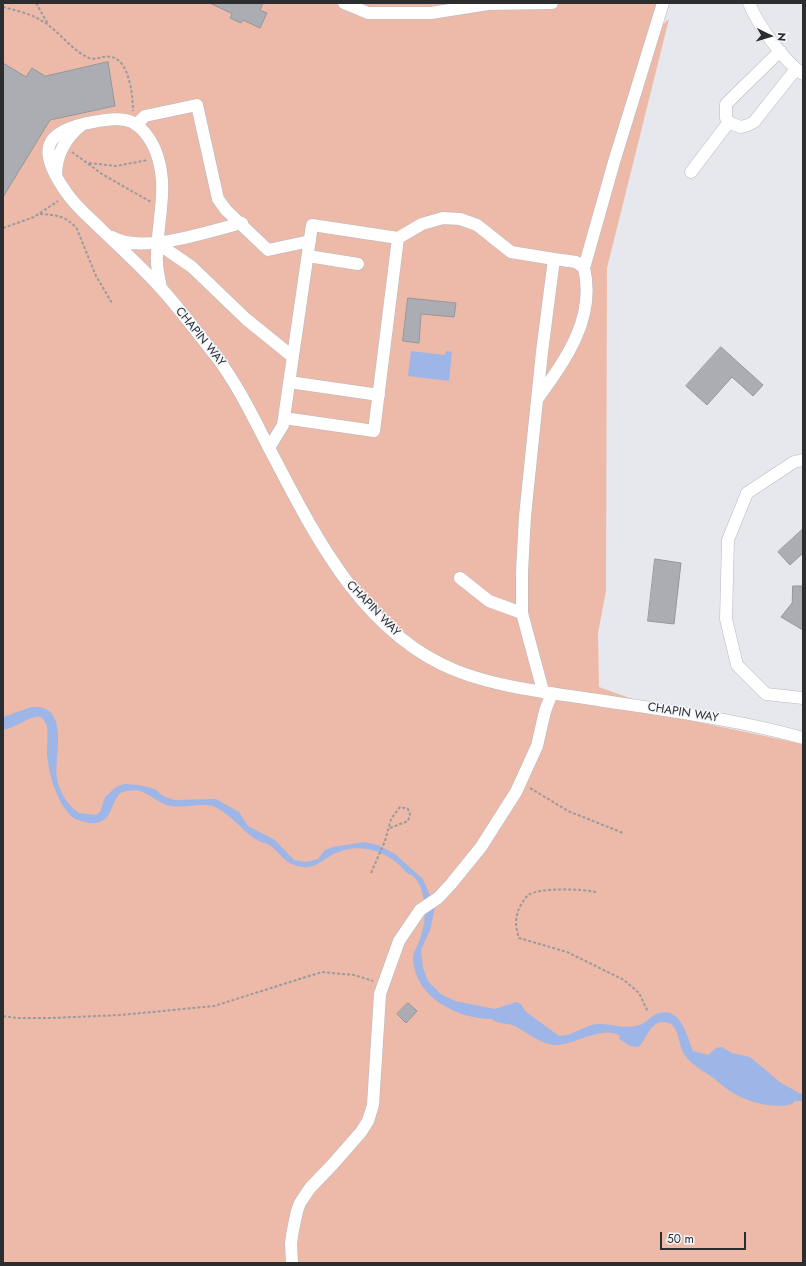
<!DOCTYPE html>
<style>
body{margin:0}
#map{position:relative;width:806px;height:1266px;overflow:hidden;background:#e6e8ed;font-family:Jost,sans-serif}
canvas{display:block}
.frame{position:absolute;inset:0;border:4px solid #2c2d2f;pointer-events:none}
.north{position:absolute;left:750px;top:16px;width:40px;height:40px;-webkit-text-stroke:3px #f3f6fb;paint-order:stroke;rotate:95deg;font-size:11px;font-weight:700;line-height:16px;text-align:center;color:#2c2d2f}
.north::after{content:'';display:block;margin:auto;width:14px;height:18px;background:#2c2d2f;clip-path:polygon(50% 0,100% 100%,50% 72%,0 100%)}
.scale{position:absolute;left:660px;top:1232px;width:86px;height:18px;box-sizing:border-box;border:2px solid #2c2d2f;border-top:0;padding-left:5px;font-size:12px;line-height:14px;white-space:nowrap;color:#2c2d2f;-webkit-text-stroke:3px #f3f6fb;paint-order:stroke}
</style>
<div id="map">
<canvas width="806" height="1266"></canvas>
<div class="frame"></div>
<div class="north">N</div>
<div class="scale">50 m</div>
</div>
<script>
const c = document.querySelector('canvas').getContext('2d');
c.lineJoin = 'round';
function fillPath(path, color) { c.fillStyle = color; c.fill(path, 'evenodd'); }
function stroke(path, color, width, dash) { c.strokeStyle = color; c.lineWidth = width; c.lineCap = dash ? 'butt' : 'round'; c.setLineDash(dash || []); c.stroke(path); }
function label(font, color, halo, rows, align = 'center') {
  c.font = font + ' Jost,sans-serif'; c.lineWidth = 3; c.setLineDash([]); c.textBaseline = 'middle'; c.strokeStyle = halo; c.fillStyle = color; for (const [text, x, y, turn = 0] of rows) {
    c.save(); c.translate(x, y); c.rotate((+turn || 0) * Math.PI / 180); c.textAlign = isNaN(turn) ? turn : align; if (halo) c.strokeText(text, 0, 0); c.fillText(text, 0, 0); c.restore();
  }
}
fillPath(new Path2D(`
 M3,3H656L662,25L669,19L607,268L606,591L598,633L599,687L693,721L803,744V1263H3Z`), '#edbaa9');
fillPath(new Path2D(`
 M411,351L445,355L446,351L452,352L449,381L408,376Z
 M32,707C71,704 54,756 57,777C58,790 68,806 79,813L96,815L100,812L105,797L116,787L124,784L139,785L155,789L163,796L174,800L216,799L239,812L248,826L275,840L294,860L306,862L318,859L325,850L333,847L364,842L378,845L395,854L423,879L435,908L430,930L421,950L423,968L428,981L441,994L455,1001L495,1009L516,1002L521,1004L525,1011L559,1036C572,1036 583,1026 597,1024C612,1023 625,1030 639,1025C645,1024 649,1018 654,1015C680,1003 686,1034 693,1051L708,1055L716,1048L722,1047L732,1053L750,1057L781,1083L803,1095V1101H794V1103C778,1110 750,1103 735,1094C727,1090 720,1083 712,1077C703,1071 694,1066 686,1057C676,1044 681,1022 663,1022C648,1023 648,1039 638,1047L630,1046L619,1039L620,1036C603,1024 573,1046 554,1045C540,1043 527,1033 515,1026C508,1023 496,1024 492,1019C457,1019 415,997 413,959C413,951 418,946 420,939C427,921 428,891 413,876C410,874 407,874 405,871C386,849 357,841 330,856C317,864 311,871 294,865C283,861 280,853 271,846C266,843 260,842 255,839C241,829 231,815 215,807C203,801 180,811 164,804C147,796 142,785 120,793C113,800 112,813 105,819C99,824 91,824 85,822C80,821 74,819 71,816C56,801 49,774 47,754C47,745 48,735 47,726C46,723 43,718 40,717C34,714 13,729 3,730V717Z`), '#9db5e7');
const building = new Path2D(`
 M210,3H263L260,10L267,13L260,28L243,20L241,23L230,18L232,14Z
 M108,62L115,106L50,120L3,197V63L26,77L32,68L45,76Z
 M408,298L456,303L454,317L421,314L419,343L403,341Z
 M721,347L763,385L753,396L732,377L707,405L686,386Z
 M803,529V553L790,565L778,552Z
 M655,559L681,563L674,624L648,621Z
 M793,586H803V630L781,617L792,603Z
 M408,1003L417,1011L406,1023L397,1014Z`);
fillPath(building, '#abadb2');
stroke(building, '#94979b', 1);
const minor = new Path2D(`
 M344,3L368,13H431L488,4L552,3
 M749,3C757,24 785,62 803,74
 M780,51L726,104V118L730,123L741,127L748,125L754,122L796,69
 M136,125L145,116L197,105L218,199L226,210L268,250L310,241
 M691,172L729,122
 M56,176C56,155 66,137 83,124
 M112,237C142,255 209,231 242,223
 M157,243L192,267L246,319L293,357
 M308,256L358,264
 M584,268L614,162L663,3
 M161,288C159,277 156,266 157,256C157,223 168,190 158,158C154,144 145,129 132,122C120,117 105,120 93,122C42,131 37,151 66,192C76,207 90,218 102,230C121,248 140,266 158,285C177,305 198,334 216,356C237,384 252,415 268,446C313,532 361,633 457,671C503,689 555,693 604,701C671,711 738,720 803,738
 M289,382L379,395
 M538,398C566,359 596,318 584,268L576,262L554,259L542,352L525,516L522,572V613L543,691
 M284,418L374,431L398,238
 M269,448L283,425L312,225L398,238L422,224L443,218L460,219L477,225L511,252L554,259
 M803,460L794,462L747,493L728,540L726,619L737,665L766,694L803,698
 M460,578L489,601L522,613
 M292,1263L291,1243L293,1230L297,1211L300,1203L310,1188L333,1164L361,1132L368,1121L373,1105L380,994L399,941L420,910L438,898L451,884L481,847L516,792L537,746L545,711L552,693`);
stroke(minor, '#b7b9be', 13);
stroke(new Path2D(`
 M36,3L48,24
 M3,7C18,11 36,15 48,25C62,35 73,51 89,58C98,61 107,52 118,60C130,69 133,98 133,111
 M72,152L102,174L151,202
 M89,163L116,166L148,160
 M40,214C56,215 67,216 77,229L96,276L112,303
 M3,228L34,217L58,201
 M530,788L568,811L623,833
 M371,873L385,841L391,819L400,807L408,809L410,814L408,821L390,828
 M596,892C582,889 541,887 528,895C524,899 520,906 518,911C515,920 516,929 519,938L567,952L624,980L639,993L648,1012
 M3,1016L17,1018H49L121,1015L214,1006L322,972L354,975L373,981`), '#999b9e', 2, [3, 2]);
stroke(minor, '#fff', 12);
label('12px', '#2c2d2f', '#f3f6fb', [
 ["CHAPIN WAY",200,337,51],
 ["CHAPIN WAY",373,609,46],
 ["CHAPIN WAY",683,713,9]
]);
</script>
